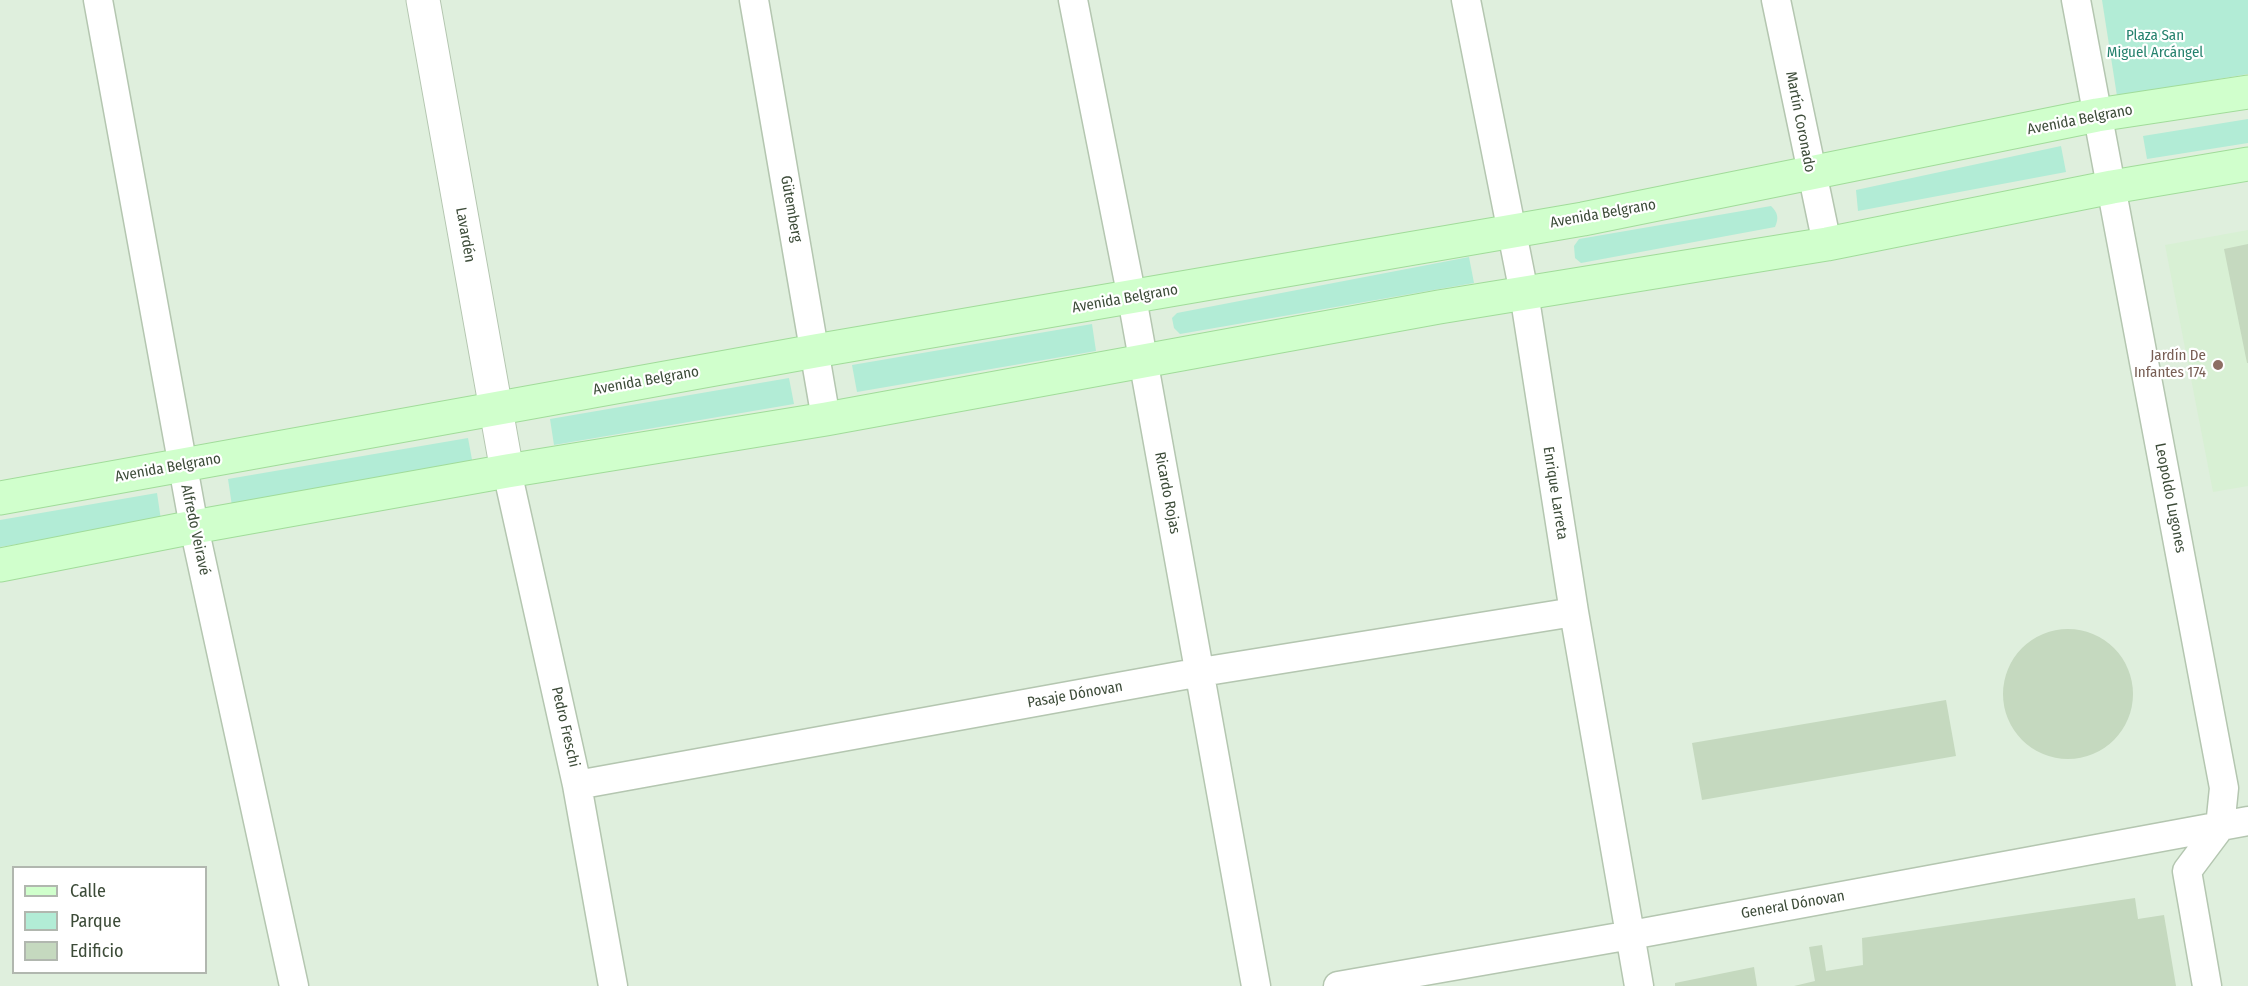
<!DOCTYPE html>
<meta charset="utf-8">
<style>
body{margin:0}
#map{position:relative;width:2248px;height:986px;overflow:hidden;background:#edf6eb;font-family:"Fira Sans Condensed",sans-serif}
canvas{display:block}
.legend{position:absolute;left:12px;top:866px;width:195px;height:108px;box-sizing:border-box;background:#fff;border:2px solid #b1b7af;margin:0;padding:8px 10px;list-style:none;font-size:18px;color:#3c4b38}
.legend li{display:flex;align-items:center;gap:12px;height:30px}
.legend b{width:30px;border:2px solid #b1b7af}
</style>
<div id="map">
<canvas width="2248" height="986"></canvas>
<ul class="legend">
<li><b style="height:8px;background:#d0ffcc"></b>Calle</li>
<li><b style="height:16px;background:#b2ecd6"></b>Parque</li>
<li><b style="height:16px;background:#c5d9bf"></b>Edificio</li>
</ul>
</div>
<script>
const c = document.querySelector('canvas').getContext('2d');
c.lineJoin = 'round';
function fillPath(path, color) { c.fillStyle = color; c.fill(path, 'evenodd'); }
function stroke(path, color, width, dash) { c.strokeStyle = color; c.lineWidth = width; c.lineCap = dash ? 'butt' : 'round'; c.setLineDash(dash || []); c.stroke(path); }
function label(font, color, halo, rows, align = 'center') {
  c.font = font + ' "Fira Sans Condensed",sans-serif'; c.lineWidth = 4.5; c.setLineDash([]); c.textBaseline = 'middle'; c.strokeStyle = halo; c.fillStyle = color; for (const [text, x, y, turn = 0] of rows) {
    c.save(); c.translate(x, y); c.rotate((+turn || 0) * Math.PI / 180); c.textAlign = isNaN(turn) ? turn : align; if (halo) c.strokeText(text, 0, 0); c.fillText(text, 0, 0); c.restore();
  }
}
fillPath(new Path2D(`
 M0,0H2248V986H0ZM14,868H206V972H14Z`), '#dfefdd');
fillPath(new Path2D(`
 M2248,230V486L2213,492L2165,245Z`), '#d8f0d4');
fillPath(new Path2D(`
 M2102,0H2248V74L2117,96Z
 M2248,119V143L2147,159L2143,136Z
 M2061,146L2066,172L1858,211L1856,190Z
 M1771,206C1778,213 1779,218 1775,227L1581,263L1575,258L1574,246L1579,239Z
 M1469,257L1474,283L1180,334L1174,328L1172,318L1177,313Z
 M1092,324L1096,351L857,392L852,365Z
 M789,378L794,404L554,445L550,419Z
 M468,438L473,465L232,506L228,479Z
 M157,493L161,520L0,547V520Z`), '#b2ecd6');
fillPath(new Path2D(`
 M2248,244V363H2247L2224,249Z
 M2003 694a65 65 0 1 1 130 0a65 65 0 1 1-130 0Z
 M1946,700L1956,756L1702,800L1692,743Z
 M2135,898L2138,919L2164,915L2176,986H1794L1815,981L1809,947L1822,945L1826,971L1863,965L1862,938Z
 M1754,967L1757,986H1675V983Z`), '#c5d9bf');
const minor = new Path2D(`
 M98,0L194,527L294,986
 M754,0L826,419
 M1073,0L1132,298L1256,986
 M1466,0L1524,293L1574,612L1639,986
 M1776,0L1827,244
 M2076,0L2224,788L2220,827L2187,871L2207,986
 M507,471L577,785L613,986
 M577,785L1201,672L1574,612
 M1338,986L1631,935L2248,821`);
const tertiary = new Path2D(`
 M423,0L507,471`);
const secondary = new Path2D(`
 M0,498L815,351L1583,219L2097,115L2248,92
 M0,565L194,527L507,471L826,419L1439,307L1827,244L2112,187L2248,164`);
stroke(minor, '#b4c6b0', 31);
stroke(tertiary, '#b4c6b0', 35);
stroke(secondary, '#a1dc9a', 35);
stroke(minor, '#fff', 28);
stroke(tertiary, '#fff', 33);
stroke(secondary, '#d0ffcc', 33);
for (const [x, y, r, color] of [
 [2218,365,6,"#8d6e63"]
]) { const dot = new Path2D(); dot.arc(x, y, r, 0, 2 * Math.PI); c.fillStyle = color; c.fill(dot); stroke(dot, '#fff', 2); }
label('15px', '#26826e', '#fff', [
 ["Plaza San",2155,36],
 ["Miguel Arcángel",2155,53]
]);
label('15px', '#3c4b38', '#fff', [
 ["Avenida Belgrano",2080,120,-11],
 ["Martín Coronado",1800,122,79],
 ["Gütemberg",791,209,80],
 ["Avenida Belgrano",1603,214,-10],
 ["Lavardén",465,235,80],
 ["Avenida Belgrano",1125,299,-10],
 ["Avenida Belgrano",646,381,-10],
 ["Avenida Belgrano",168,468,-10],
 ["Ricardo Rojas",1167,493,79],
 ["Enrique Larreta",1555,493,81],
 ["Leopoldo Lugones",2170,498,79],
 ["Alfredo Veiravé",195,530,78],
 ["Pasaje Dónovan",1075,695,-10],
 ["Pedro Freschi",565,727,77],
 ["General Dónovan",1793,905,-10]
]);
label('15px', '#785e54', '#fff', [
 ["Jardín De",2206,356],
 ["Infantes 174",2206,373]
], 'right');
</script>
